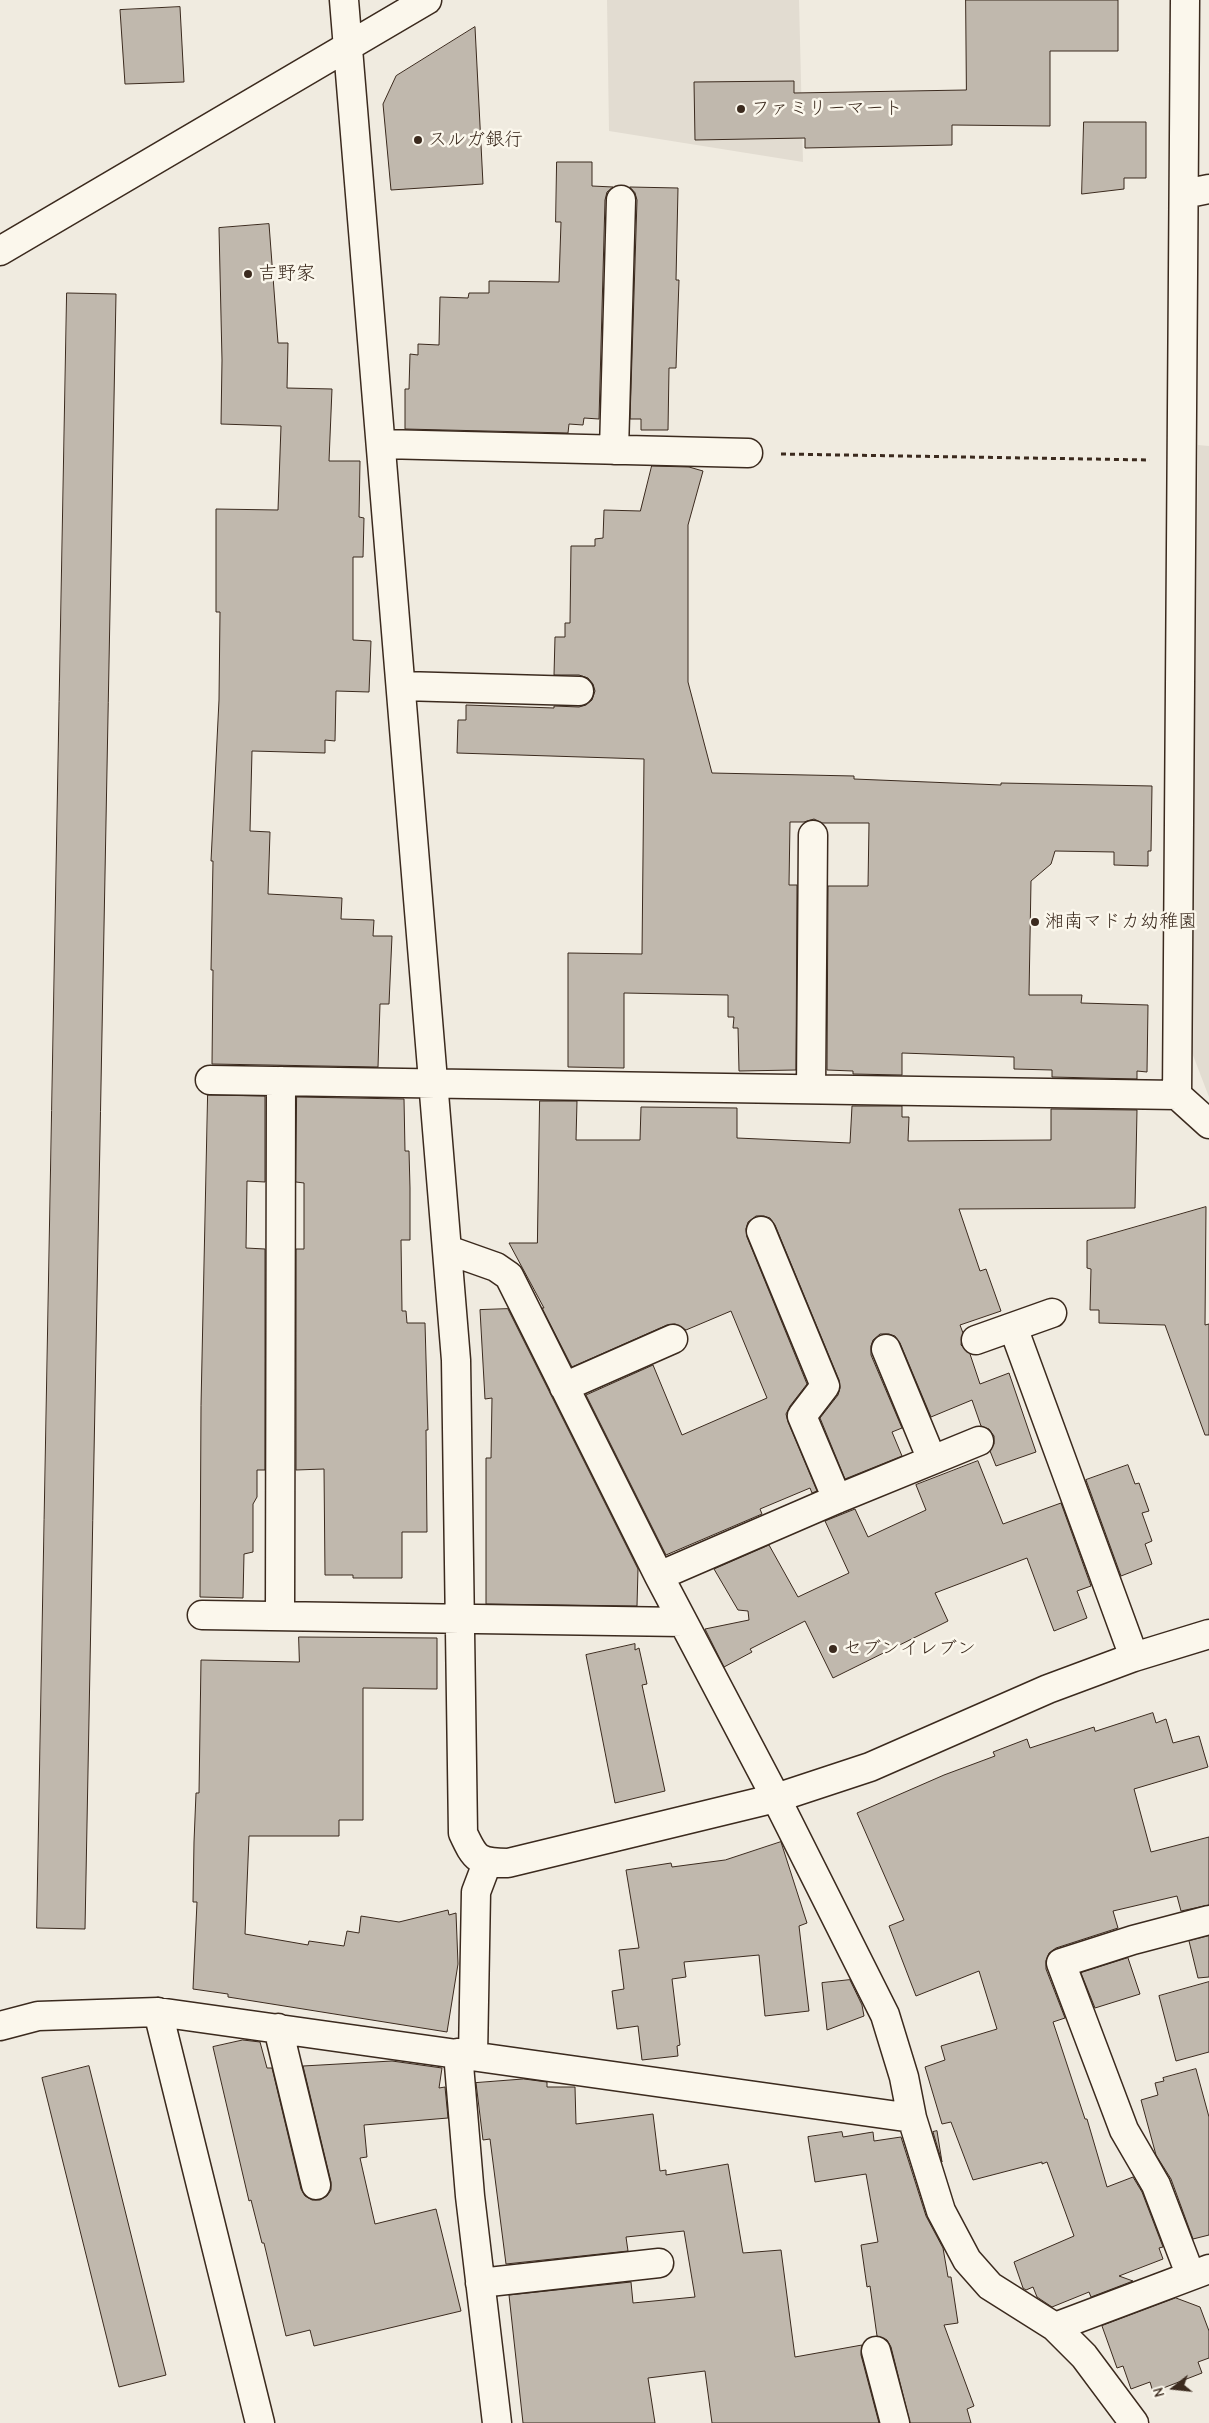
<!DOCTYPE html>
<meta charset="utf-8">
<style>
body{margin:0}
#map{position:relative;width:1209px;height:2423px;overflow:hidden;background:#f0ebe0;font-family:"Comic Neue",sans-serif}
canvas{display:block}
.north{position:absolute;left:1149px;top:2363px;width:50px;height:50px;-webkit-text-stroke:4px #fbf7ec;paint-order:stroke;rotate:254deg;font-size:14px;font-weight:700;line-height:20px;text-align:center;color:#3b2a1e}
.north::after{content:'';display:block;margin:auto;width:18px;height:22px;background:#3b2a1e;clip-path:polygon(50% 0,100% 100%,50% 72%,0 100%)}
</style>
<div id="map">
<canvas width="1209" height="2423"></canvas>
<div class="north">N</div>
</div>
<script>
const c = document.querySelector('canvas').getContext('2d');
c.lineJoin = 'round';
function fillPath(path, color) { c.fillStyle = color; c.fill(path, 'evenodd'); }
function stroke(path, color, width, dash) { c.strokeStyle = color; c.lineWidth = width; c.lineCap = dash ? 'butt' : 'round'; c.setLineDash(dash || []); c.stroke(path); }
function label(font, color, halo, rows, align = 'center') {
  c.font = font + ' "Comic Neue","Klee One",sans-serif'; c.lineWidth = 5; c.setLineDash([]); c.textBaseline = 'middle'; c.strokeStyle = halo; c.fillStyle = color; for (const [text, x, y, turn = 0] of rows) {
    c.save(); c.translate(x, y); c.rotate((+turn || 0) * Math.PI / 180); c.textAlign = isNaN(turn) ? turn : align; if (halo) c.strokeText(text, 0, 0); c.fillText(text, 0, 0); c.restore();
  }
}
fillPath(new Path2D(`
 M607,0H799L803,162L609,131Z
 M1198,445L1209,446V1097L1191,1050Z`), '#e2dcd1');
const building = new Path2D(`
 M966,0H1118V51H1050V126L952,125V145L805,148V138L695,140L694,82L794,81V93L966,90Z
 M180,7L184,82L125,84L120,10Z
 M475,27L483,184L391,190L383,104L396,76Z
 M1084,122H1146V178H1124V189L1082,194Z
 M557,162H592V186L613,187L607,192L605,200L599,419L584,418L583,425L569,424L568,433L405,429V389H409L410,354L418,355V344L439,345L440,297L468,298L469,293H489V281L559,282L561,222H556Z
 M630,187L678,188L676,280H679L676,368H669L668,430H641V419H630L637,200L635,193Z
 M269,224L278,343H288L287,388L332,389L329,461H360L359,517L364,518L363,557H353V640L371,641L369,692L336,691L335,741L325,740V753L252,751L250,831L270,832L268,894L342,898L341,919L374,920L373,936H392L389,1004H380L378,1067L212,1064L213,970H211L213,861H211L219,700L220,612H216V509L278,510L281,426L221,424L222,360L219,228Z
 M67,293L116,294L85,1929L37,1928Z
 M652,466L689,467L703,471L688,525V682L712,773L854,776V779L1001,785V783L1152,786L1151,851H1148V866L1114,865V852L1055,851L1051,864L1031,881L1029,995H1082L1081,1003L1148,1005L1147,1072L1137,1071V1079L1052,1077V1070L1014,1069V1057L902,1053V1075L853,1074V1071L827,1070L828,886H868L869,823H822L814,819L804,822H790L789,885H797L796,1070L739,1071L738,1028H733L734,1017H728V995L624,993V1068L568,1067V953L642,954L644,759L457,753L458,720H466V705L554,708V706L579,707L586,705L592,700L595,691L593,684L588,678L579,675H554L555,637H565V623H570L571,546H595V539L603,538L604,510L640,511Z
 M208,1095L265,1096V1182L247,1181L246,1248L265,1249V1470H257V1497L253,1504V1552L244,1554L243,1598L200,1597L201,1406Z
 M297,1097L404,1099L405,1151H409L410,1188V1240H401L402,1311H406L407,1323H425L428,1430H426L427,1532H402V1578H353V1575H325L324,1469L296,1470V1249H304V1183L296,1182Z
 M540,1101H577L576,1140H640L641,1107L737,1108V1138L850,1143L852,1106H902V1117H909L908,1141L1051,1140V1109L1137,1110L1135,1208L959,1209L980,1271L986,1269L1001,1311L960,1325L963,1333L961,1345L970,1354L980,1384L1009,1373L1036,1452L996,1466L990,1451L994,1444V1436L989,1429L981,1426L972,1400L931,1417L900,1343L895,1336L889,1334H880L873,1340L871,1346V1355L902,1428L892,1432L902,1456L845,1479L820,1418L838,1395L840,1388L839,1380L775,1225L770,1218L764,1216H756L748,1222L746,1229L747,1237L807,1384L790,1406L786,1414L788,1422L817,1491L812,1493L810,1488L760,1509L762,1514L666,1555L586,1395L653,1365L682,1435L767,1398L731,1311L686,1330L675,1324L667,1325L572,1367L542,1308H544L509,1243H537Z
 M1206,1207L1205,1325L1209,1324V1435H1205L1165,1325L1099,1323V1310H1090L1091,1269L1087,1268V1241Z
 M508,1309L638,1569L637,1606L486,1604V1458H491L492,1398L485,1399L480,1310Z
 M978,1461L1003,1524L1061,1503L1091,1586L1077,1591L1087,1618L1054,1631L1027,1558L935,1593L948,1621L833,1678L805,1621L750,1649L752,1652L724,1667L705,1629L749,1620L748,1611L738,1610L714,1569L769,1545L798,1597L849,1573L825,1521L855,1509L868,1537L926,1510L916,1485Z
 M1128,1465L1135,1484L1139,1483L1149,1511L1142,1513L1152,1541L1145,1544L1152,1564L1121,1576L1086,1480Z
 M299,1637L437,1638V1689L363,1688V1820H339V1836H249L245,1934L308,1945L309,1941L344,1946L347,1931L359,1933L361,1916L399,1922L448,1910L449,1915L456,1913L458,1964L447,2032L228,1997V1994L193,1989L197,1902H193L194,1842L196,1793H199L201,1660L299,1662Z
 M635,1644V1650L639,1648L647,1684L642,1685L665,1791L615,1803L586,1655Z
 M1153,1713L1156,1723L1166,1719L1173,1743L1199,1736L1208,1767L1134,1789L1151,1852L1209,1837V1905L1181,1911L1177,1896L1113,1911L1118,1928L1056,1948L1049,1953L1046,1961V1969L1065,2018L1053,2022L1085,2119H1087L1107,2187L1133,2177L1142,2192L1163,2247L1159,2248L1163,2259L1119,2276L1133,2281L1091,2297L1089,2292L1052,2307L1037,2297L1033,2287L1026,2290L1023,2288L1014,2262L1074,2236L1047,2162L1042,2164V2162L973,2180L951,2122L942,2124L925,2067L945,2060L941,2046L997,2029L979,1971L916,1996L889,1926L904,1920L857,1813L944,1775L995,1756L993,1752L1027,1739L1030,1748L1094,1727L1095,1731Z
 M781,1842L807,1923L799,1926L809,2011L765,2016L759,1955L684,1962L686,1977L672,1979L680,2045L677,2046L678,2056L642,2060L638,2026L617,2029L612,1991L624,1989L619,1950L639,1948L626,1870L671,1863L672,1867L725,1860Z
 M1209,1936V1977L1198,1978L1189,1941Z
 M1128,1958L1140,1994L1095,2008L1081,1973Z
 M850,1980L862,2005L864,2016L827,2030L822,1983Z
 M1209,1982V2052L1176,2061L1159,1996Z
 M243,2040L260,2042L267,2068H272L301,2189L305,2196L312,2200H320L327,2196L331,2190V2182L303,2066L392,2061L442,2068L439,2088L445,2087L448,2118L364,2125L367,2157L360,2158L375,2224L436,2209L461,2311L314,2346L310,2330L286,2336L264,2243H262L251,2200L249,2201L213,2047Z
 M89,2066L166,2375L119,2387L42,2078Z
 M1196,2069L1209,2117V2235L1193,2239L1171,2179L1156,2155L1141,2100L1158,2095L1155,2083L1164,2081L1163,2078Z
 M524,2079L547,2082V2087H575L576,2124L653,2114L660,2171L666,2170V2175L728,2164L743,2253L781,2250L795,2357L862,2345L861,2355L879,2423H712L705,2371L648,2378L655,2423H523L509,2295L631,2282L633,2303L695,2297L684,2231L626,2237L628,2251L506,2264L490,2139L483,2140L476,2083Z
 M937,2131L942,2162L933,2132Z
 M842,2132L843,2137L873,2132L874,2141L901,2137L926,2216L943,2248L948,2277H951L958,2323L944,2325L974,2406L967,2409L971,2423H910L891,2347L887,2340L877,2336L870,2286L867,2287L861,2245L878,2242L866,2174L815,2182L808,2137Z
 M1176,2298L1200,2307L1209,2331V2358L1198,2362L1202,2373L1153,2392L1150,2382L1131,2389L1123,2366L1117,2368L1102,2326Z`);
fillPath(building, '#c0b8ad');
stroke(building, '#3b2a1e', 1);
const minor = new Path2D(`
 M344,0L456,1360L463,1833C475,1859 478,1863 508,1863L776,1798L870,1767L1048,1689L1134,1657L1209,1634
 M1184,194L1209,189
 M0,251L427,0
 M382,444L748,453
 M614,450L621,200
 M402,686L579,691
 M210,1080L1177,1095L1209,1124
 M811,1089L813,835
 M1177,1095L1185,0
 M761,1231L825,1386L802,1416L837,1499
 M448,1250L496,1267L509,1276L659,1576L776,1798L885,2015L904,2077L912,2118L941,2211L967,2260L990,2286L1055,2327L1084,2356L1134,2423
 M1013,1327L1134,1657
 M976,1340L1052,1313
 M886,1349L932,1460
 M564,1387L673,1339
 M659,1576L837,1499L979,1441
 M202,1615L683,1622
 M280,1616L281,1081
 M158,2012L260,2423
 M0,2026L38,2016L158,2012L912,2118
 M278,2028L316,2185
 M458,2053L470,2196L497,2423
 M473,2056L476,1892L487,1863
 M1190,2274L1156,2185L1124,2130L1061,1963L1133,1940L1209,1920
 M480,2283L659,2263
 M1055,2327L1209,2269
 M876,2351L895,2423`);
stroke(minor, '#3b2a1e', 31);
stroke(new Path2D(`
 M781,454L1150,460`), '#3b2a1e', 3, [5, 4]);
stroke(minor, '#fbf7ec', 28);
for (const [x, y, r, color] of [
 [741,109,5,"#3b2a1e"],
 [418,140,5,"#3b2a1e"],
 [248,274,5,"#3b2a1e"],
 [1035,922,5,"#3b2a1e"],
 [833,1649,5,"#3b2a1e"]
]) { const dot = new Path2D(); dot.arc(x, y, r, 0, 2 * Math.PI); c.fillStyle = color; c.fill(dot); stroke(dot, '#fbf7ec', 2); }
label('19px', '#3b2a1e', '#fbf7ec', [
 ["ファミリーマート",751,109],
 ["スルガ銀行",428,140],
 ["吉野家",258,274],
 ["湘南マドカ幼稚園",1045,922],
 ["セブンイレブン",843,1649]
], 'left');
</script>
